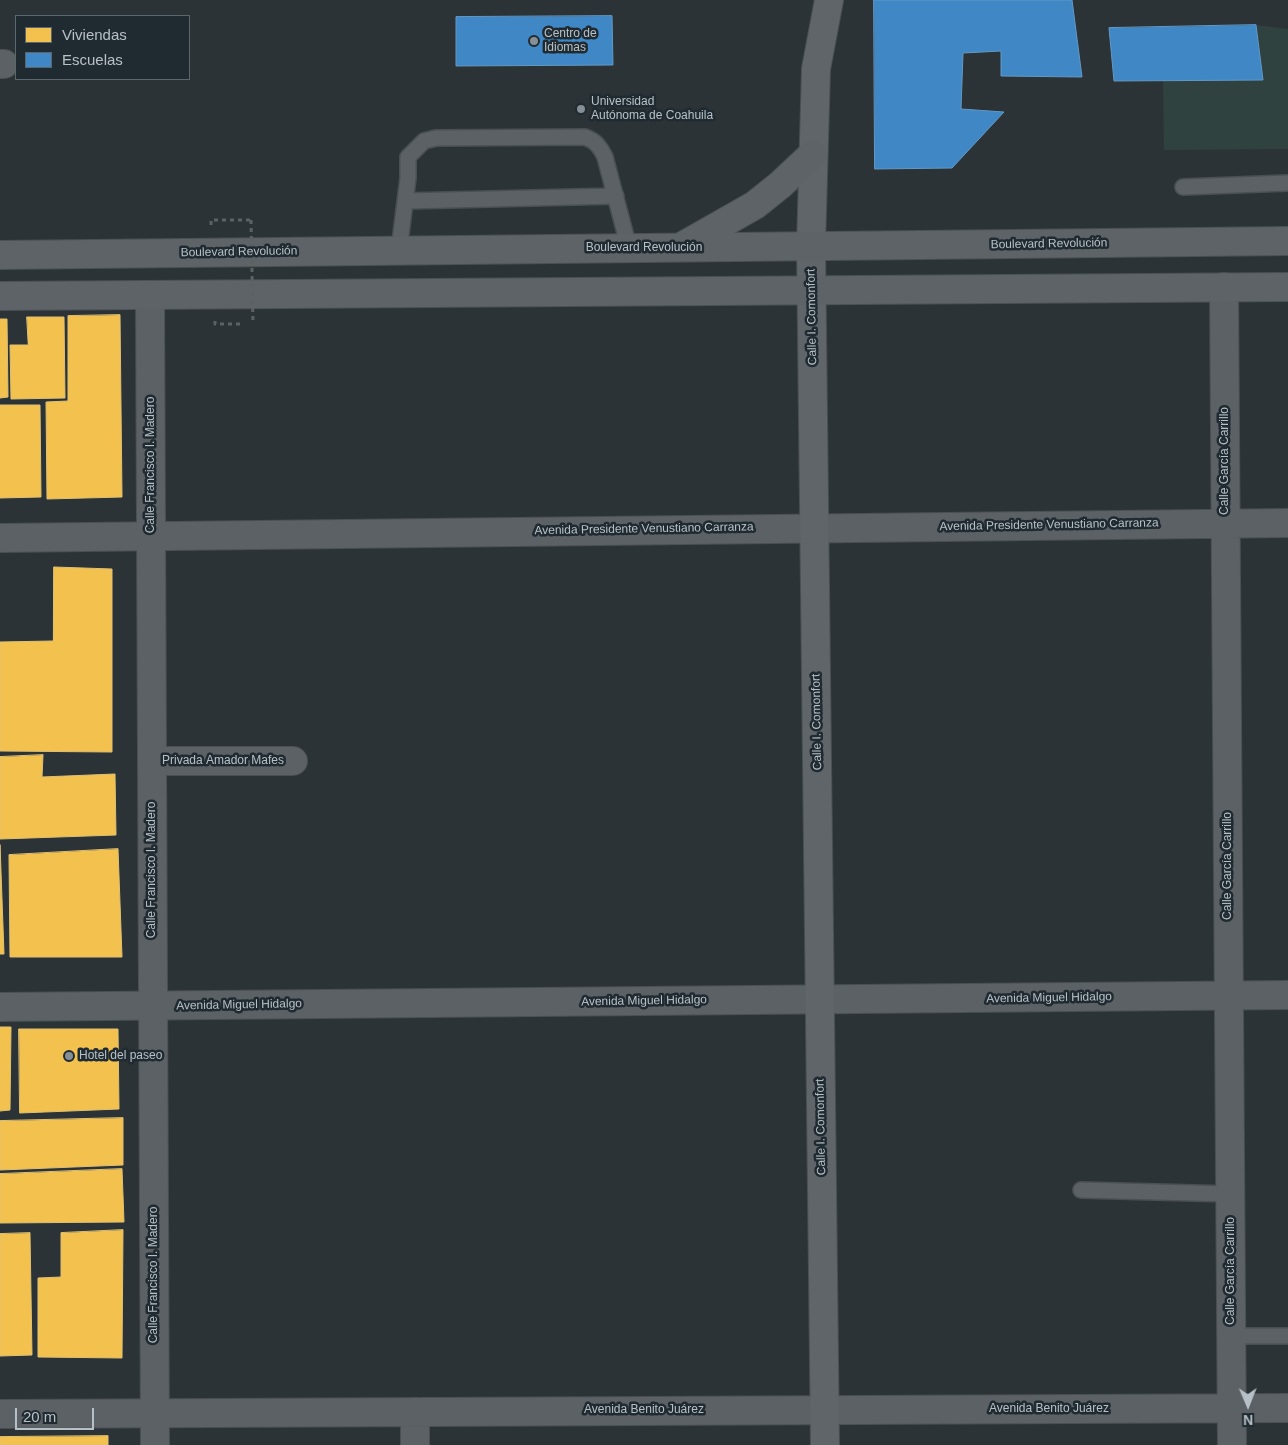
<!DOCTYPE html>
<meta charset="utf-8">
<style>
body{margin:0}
#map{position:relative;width:1288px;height:1445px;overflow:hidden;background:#2c3337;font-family:Helvetica,sans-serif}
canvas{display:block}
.legend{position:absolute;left:15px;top:15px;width:175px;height:65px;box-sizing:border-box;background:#202a31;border:1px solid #5c666d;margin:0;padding:6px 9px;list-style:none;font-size:15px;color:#b7c0c7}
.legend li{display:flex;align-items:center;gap:10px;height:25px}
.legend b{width:25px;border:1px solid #5c666d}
.north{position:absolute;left:1223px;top:1380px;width:50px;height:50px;-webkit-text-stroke:4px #202a31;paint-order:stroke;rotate:179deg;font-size:14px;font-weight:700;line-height:20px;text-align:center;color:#b7c0c7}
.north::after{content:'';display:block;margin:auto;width:18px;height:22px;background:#b7c0c7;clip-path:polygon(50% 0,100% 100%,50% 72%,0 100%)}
.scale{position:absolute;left:15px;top:1408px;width:79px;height:22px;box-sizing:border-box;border:2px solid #b7c0c7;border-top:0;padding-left:6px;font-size:15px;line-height:18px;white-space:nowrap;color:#b7c0c7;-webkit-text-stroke:4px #202a31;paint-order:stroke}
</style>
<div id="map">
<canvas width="1288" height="1445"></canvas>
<ul class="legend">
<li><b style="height:14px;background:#f2c14e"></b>Viviendas</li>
<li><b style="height:14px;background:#3f88c5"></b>Escuelas</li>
</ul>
<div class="north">N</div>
<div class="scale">20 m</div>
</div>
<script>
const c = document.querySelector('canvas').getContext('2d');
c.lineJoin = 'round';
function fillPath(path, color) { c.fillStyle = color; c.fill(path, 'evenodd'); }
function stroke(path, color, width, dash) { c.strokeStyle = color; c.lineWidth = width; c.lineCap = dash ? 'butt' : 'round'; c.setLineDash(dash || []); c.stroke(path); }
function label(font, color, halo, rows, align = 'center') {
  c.font = font + ' Helvetica,sans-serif'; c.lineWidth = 5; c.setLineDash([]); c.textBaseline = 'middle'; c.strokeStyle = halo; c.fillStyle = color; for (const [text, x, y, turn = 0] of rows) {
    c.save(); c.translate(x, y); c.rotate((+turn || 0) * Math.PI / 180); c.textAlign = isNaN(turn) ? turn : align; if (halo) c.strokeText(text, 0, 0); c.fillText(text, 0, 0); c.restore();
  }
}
fillPath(new Path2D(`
 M1256,25L1288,29V149L1164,150L1163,80H1263Z`), '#2f423f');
const homes = new Path2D(`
 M120,315L122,497L47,499L46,402L68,401V316Z
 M27,317H64L65,398L11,399L10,345H28Z
 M0,319H7L8,397L0,398Z
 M0,405H40L41,497L0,498Z
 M54,567L112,569V752L0,751V642L53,641Z
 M43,755L42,777L115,774L116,835L0,839V757Z
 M0,845L4,954H0Z
 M118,849L122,957H10L9,855Z
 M0,1027H11L10,1110L0,1111Z
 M19,1029H118L119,1109L20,1113Z
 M123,1118V1165L0,1170V1121Z
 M122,1169L124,1222L0,1223V1174Z
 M123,1230L122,1358L38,1357V1278L61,1277V1233Z
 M30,1233L32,1355L0,1356V1234Z
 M108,1436V1445H0V1437Z`);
fillPath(homes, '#f2c14e');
stroke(homes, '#e0c172', 1);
const schools = new Path2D(`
 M874,0H1072L1082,77L1001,76V51L963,53L961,109L1004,112L952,168L875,169Z
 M612,16L613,65L456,66V17Z
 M1256,25L1263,80L1114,81L1109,28Z`);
fillPath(schools, '#3f88c5');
stroke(schools, '#6399c6', 1);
const service = new Path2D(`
 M1183,187L1288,183
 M406,201L616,196
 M399,250L408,178V157L424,141L436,138L585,137C596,141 600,147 605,157L629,248
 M1081,1190L1231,1194
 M1232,1336H1288`);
const minor = new Path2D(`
 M0,64H4
 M1224,287L1232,1445
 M0,538L1288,523
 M152,761H293
 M0,1007L1288,995
 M0,1414L1288,1408
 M415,1445V1412`);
const tertiary = new Path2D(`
 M150,295L155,1445`);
const secondary = new Path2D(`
 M825,1445L811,246L816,69L829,0`);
const primary = new Path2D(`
 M681,247L755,205L780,185L812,155
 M0,255L1288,241
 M0,296L1288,287`);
stroke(service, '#4a4f52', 18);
stroke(minor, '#4a4f52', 30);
stroke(tertiary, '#4a4f52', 30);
stroke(secondary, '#4a4f52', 30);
stroke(primary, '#4a5054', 30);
stroke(new Path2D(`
 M211,225V220H251
 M215,321V324H240`), '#5c6164', 3, [4, 4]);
stroke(service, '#5c6165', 15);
stroke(minor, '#5c6165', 28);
stroke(tertiary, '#5c6165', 28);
stroke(secondary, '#60656a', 28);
stroke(primary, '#5e6367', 28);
stroke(new Path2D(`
 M251,220L253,324`), '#5c6164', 3, [4, 4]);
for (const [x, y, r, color] of [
 [534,41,5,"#868f95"],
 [581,109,5,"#868f95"],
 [69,1056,5,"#868f95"]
]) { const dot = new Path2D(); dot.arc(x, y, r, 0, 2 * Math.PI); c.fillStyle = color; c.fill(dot); stroke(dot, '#202a31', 2); }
label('12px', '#b7c0c7', '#202a31', [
 ["Centro de",544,34],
 ["Idiomas",544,48],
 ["Universidad",591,102],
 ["Autónoma de Coahuila",591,116],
 ["Hotel del paseo",79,1056]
], 'left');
label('12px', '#b7c0c7', '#202a31', [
 ["Boulevard Revolución",1049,244,-1],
 ["Boulevard Revolución",644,248],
 ["Boulevard Revolución",239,252,-1],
 ["Calle I. Comonfort",812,317,-91],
 ["Calle García Carrillo",1225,461,-90],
 ["Calle Francisco I. Madero",151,465,-90],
 ["Avenida Presidente Venustiano Carranza",1049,525,-1],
 ["Avenida Presidente Venustiano Carranza",644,529,-1],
 ["Calle I. Comonfort",817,722,-91],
 ["Privada Amador Mafes",223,761],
 ["Calle García Carrillo",1228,866,-90],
 ["Calle Francisco I. Madero",152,870,-90],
 ["Avenida Miguel Hidalgo",1049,998,-1],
 ["Avenida Miguel Hidalgo",644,1001,-1],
 ["Avenida Miguel Hidalgo",239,1005,-1],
 ["Calle I. Comonfort",821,1127,-91],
 ["Calle García Carrillo",1231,1271,-90],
 ["Calle Francisco I. Madero",154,1275,-90],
 ["Avenida Benito Juárez",1049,1409],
 ["Avenida Benito Juárez",644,1410]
]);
</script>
